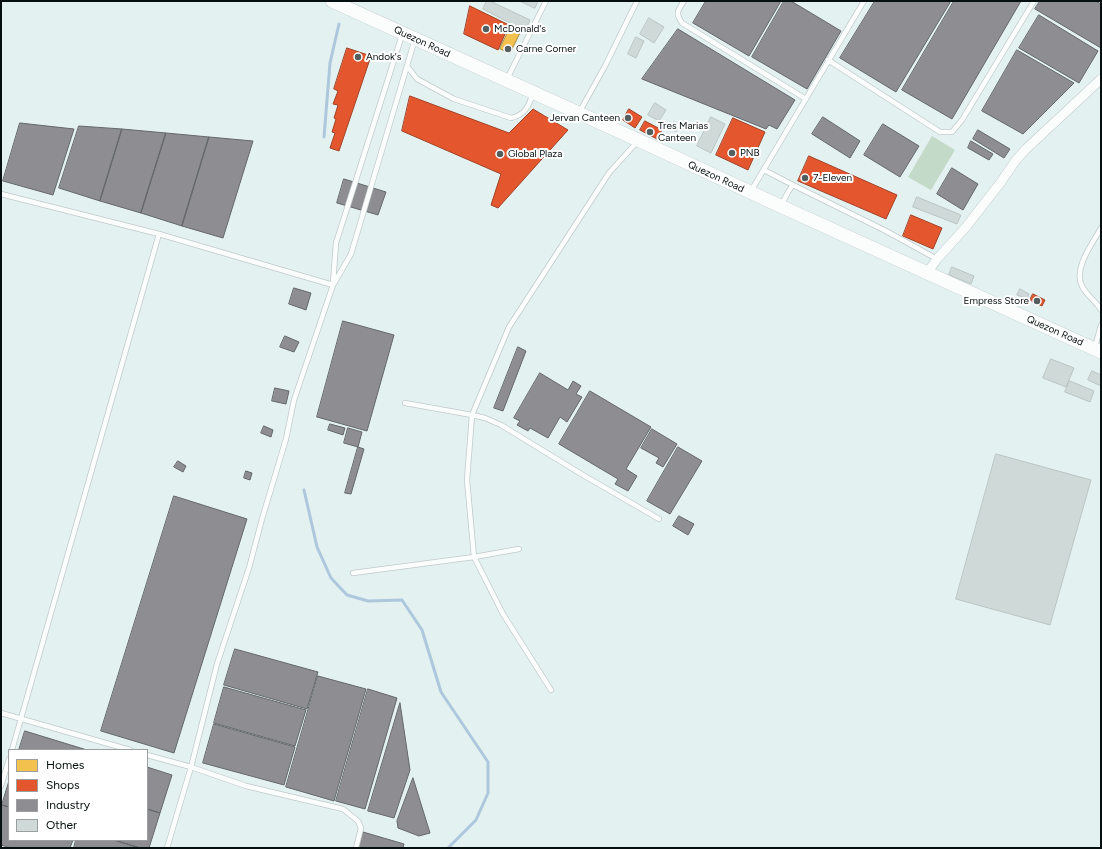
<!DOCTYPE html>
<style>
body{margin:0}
#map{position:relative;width:1102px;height:849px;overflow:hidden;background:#e3f1f0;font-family:Figtree,sans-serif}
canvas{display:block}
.frame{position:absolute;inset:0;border:2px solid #060f0f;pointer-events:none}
.legend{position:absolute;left:8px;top:749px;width:140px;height:92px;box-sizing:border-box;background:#fff;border:1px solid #9b9f9f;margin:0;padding:5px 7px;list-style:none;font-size:12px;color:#060f0f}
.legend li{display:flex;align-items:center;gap:8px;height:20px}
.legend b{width:20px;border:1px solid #9b9f9f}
</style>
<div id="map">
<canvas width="1102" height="849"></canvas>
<div class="frame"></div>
<ul class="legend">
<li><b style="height:11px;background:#f2c14e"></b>Homes</li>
<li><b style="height:11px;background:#e4572e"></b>Shops</li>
<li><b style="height:11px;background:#8d8d92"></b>Industry</li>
<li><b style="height:11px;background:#cfd9d7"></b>Other</li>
</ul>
</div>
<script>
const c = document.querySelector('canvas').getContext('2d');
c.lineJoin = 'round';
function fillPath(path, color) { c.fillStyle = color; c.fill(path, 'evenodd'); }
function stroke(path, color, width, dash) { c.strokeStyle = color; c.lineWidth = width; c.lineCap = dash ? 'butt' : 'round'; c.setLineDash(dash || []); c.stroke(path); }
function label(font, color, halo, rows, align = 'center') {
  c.font = font + ' Figtree,sans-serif'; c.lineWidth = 4; c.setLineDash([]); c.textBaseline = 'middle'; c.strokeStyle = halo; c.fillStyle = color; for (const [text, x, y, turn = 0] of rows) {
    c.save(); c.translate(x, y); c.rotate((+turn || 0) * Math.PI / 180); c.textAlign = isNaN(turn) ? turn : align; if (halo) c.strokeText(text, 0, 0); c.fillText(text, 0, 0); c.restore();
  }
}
fillPath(new Path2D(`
 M932,136L955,150L931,190L908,177Z`), '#c4dac8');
const homes = new Path2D(`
 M512,24L522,29L510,53L500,49Z`);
fillPath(homes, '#f2c14e');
stroke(homes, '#ab8c3b', 1);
const shops = new Path2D(`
 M470,6L509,25L498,50L464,34Z
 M347,48L371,56L339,151L330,148L335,133L332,132L336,119L334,118L338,105L333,104L338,91L334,89Z
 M410,96L509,133L533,109L568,130L498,208L491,205L501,174L402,131Z
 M629,109L642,117L635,128L623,120Z
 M733,118L765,132L748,170L716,155Z
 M645,121L662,130L657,139L640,130Z
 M809,156L897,195L886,219L798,181Z
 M911,215L942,228L933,249L903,236Z
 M1033,294L1045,300L1042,306L1030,300Z`);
fillPath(shops, '#e4572e');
stroke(shops, '#a14125', 1);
const industry = new Path2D(`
 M706,1H781L749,56L693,23Z
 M784,1H791L841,31L807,89L752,57Z
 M875,1H951L896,92L840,58Z
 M954,1H1021L952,119L902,90Z
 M1040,1H1096L1101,4V48L1035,9Z
 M1039,15L1098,51L1079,83L1019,48Z
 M678,29L795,100L777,129L769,125L766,129L642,79Z
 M1017,50L1074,83L1023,134L982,111Z
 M823,117L860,141L850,158L812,134Z
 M20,123L74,129L53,195L3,181Z
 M883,124L919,146L900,177L864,155Z
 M79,126L122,129L100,201L59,188Z
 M122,129L166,133L141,213L100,201Z
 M978,130L1010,149L1004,158L973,139Z
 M166,133L209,137L182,226L141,213Z
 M209,137L253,141L223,238L182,226Z
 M971,141L993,154L989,160L968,148Z
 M952,168L978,184L963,210L937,194Z
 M344,179L386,192L378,215L337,203Z
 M294,288L311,293L306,310L289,304Z
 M343,321L394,335L367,431L317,417Z
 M285,336L299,342L294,352L280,347Z
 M518,347L526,351L503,411L494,408Z
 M540,373L568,390L573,381L581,386L576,394L582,397L567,422L560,417L548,438L530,428L528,431L517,425L520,421L514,418Z
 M275,388L289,391L286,404L272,401Z
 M590,391L651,427L626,469L637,476L628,491L615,484L618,479L559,444Z
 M330,424L345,428L343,435L328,430Z
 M264,426L273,430L271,437L261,433Z
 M348,428L362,432L358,447L344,443Z
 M652,429L677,444L663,467L656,463L659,458L641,448Z
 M358,447L364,449L351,494L345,493Z
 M678,447L702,461L670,514L647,501Z
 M178,461L186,466L183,472L174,467Z
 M246,471L252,473L250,480L244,478Z
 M174,496L247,519L174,753L101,731Z
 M679,516L694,524L688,535L673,526Z
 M235,649L318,672L307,709L224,685Z
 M318,676L366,689L334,801L286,787Z
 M224,687L306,710L295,746L214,723Z
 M368,689L397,698L365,809L336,801Z
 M400,703L410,770L394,818L368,811Z
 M214,724L295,747L284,785L203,763Z
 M25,731L87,750H19Z
 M147,767L172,775L160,813L147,809Z
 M413,778L430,833L419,836L398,828L397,821Z
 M9,781V807L2,805Z
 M2,805L9,807V840H73L70,848H11L1,845Z
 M147,809L160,813L149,848H140L114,840H147Z
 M363,832L404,844L403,848H358Z
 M76,840H114L140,848H74Z`);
fillPath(industry, '#8d8d92');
stroke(industry, '#64676b', 1);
stroke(new Path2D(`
 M324,137L330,63L339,24
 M304,490L317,547L331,578L347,595L368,601L402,600L422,630L441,692L488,762V793L476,820L448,848`), '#adc8dc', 3);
const building = new Path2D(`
 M487,1H490L530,20L526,29L512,24L483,9Z
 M520,1H538L535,8Z
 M649,18L664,27L654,43L640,34Z
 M636,37L644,41L636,58L628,54Z
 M655,103L666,110L659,121L648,115Z
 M711,117L725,124L711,153L697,146Z
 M674,122L680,125L676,132L671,129Z
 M917,197L961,215L957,224L913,207Z
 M952,267L974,276L971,284L949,275Z
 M1020,289L1029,294L1027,299L1017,295Z
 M1051,359L1074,368L1066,387L1043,378Z
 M1092,371L1101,375V386L1088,380Z
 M1070,381L1094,391L1090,402L1065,392Z
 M996,454L1091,480L1050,625L956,599Z`);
fillPath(building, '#cfd9d7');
stroke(building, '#bac4c2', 1);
const service = new Path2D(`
 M684,1C678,10 675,13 682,23L806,99
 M828,60L940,132H952L962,120L1034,1
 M407,66L417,79L454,99L511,118C525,115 529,106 533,93
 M507,79L546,1
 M580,111L605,66L637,1
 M764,170L793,185
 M751,191L864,1
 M1,194L159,234L333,285
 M781,206L788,192L793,185L886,231L937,259
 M1101,228C1093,243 1073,268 1082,286C1086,295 1096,301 1101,310
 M333,283L336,243L402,35
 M1095,347L1101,325
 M405,403L472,415L485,418L501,425L583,475L659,519
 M353,573L474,557L519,549
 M551,690L503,614L474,557L467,480L472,415L509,327L609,173L637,142
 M1,713L130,750
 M12,750L159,234
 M147,755L191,767L167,848
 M1,786L9,759
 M356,848L361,828L358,821L343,809L246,786L191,767L217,664L249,568L262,519L286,439L294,400L333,285L351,254L415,39`);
const minor = new Path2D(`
 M927,273L937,259L966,227L1001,182L1016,160L1026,149L1101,79`);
const secondary = new Path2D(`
 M332,1L638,140L778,205L1101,352`);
stroke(service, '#c0caca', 6);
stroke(minor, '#c0caca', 10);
stroke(secondary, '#c0caca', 14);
stroke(service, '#fbfdfd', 4.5);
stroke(minor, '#fbfdfd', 9);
stroke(secondary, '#fbfdfd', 13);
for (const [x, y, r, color] of [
 [486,29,4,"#535e5e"],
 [508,49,4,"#535e5e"],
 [358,57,4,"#535e5e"],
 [628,118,4,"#535e5e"],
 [650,132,4,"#535e5e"],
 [732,153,4,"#535e5e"],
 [500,154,4,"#535e5e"],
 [805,178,4,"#535e5e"],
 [1037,301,4,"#535e5e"]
]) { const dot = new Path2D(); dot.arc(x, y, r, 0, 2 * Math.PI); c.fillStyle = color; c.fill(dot); stroke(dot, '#fff', 1.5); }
label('10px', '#060f0f', '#fff', [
 ["McDonald's",494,29],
 ["Carne Corner",516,49],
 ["Andok's",366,57],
 ["Jervan Canteen",620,118,"right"],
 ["Tres Marias",658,126],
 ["Canteen",658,138],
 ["PNB",740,153],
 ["Global Plaza",508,154],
 ["7-Eleven",813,178],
 ["Empress Store",1029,301,"right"]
], 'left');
label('10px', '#060f0f', '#fff', [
 ["Quezon Road",422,42,25],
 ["Quezon Road",716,177,25],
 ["Quezon Road",1055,331,24]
]);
</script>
